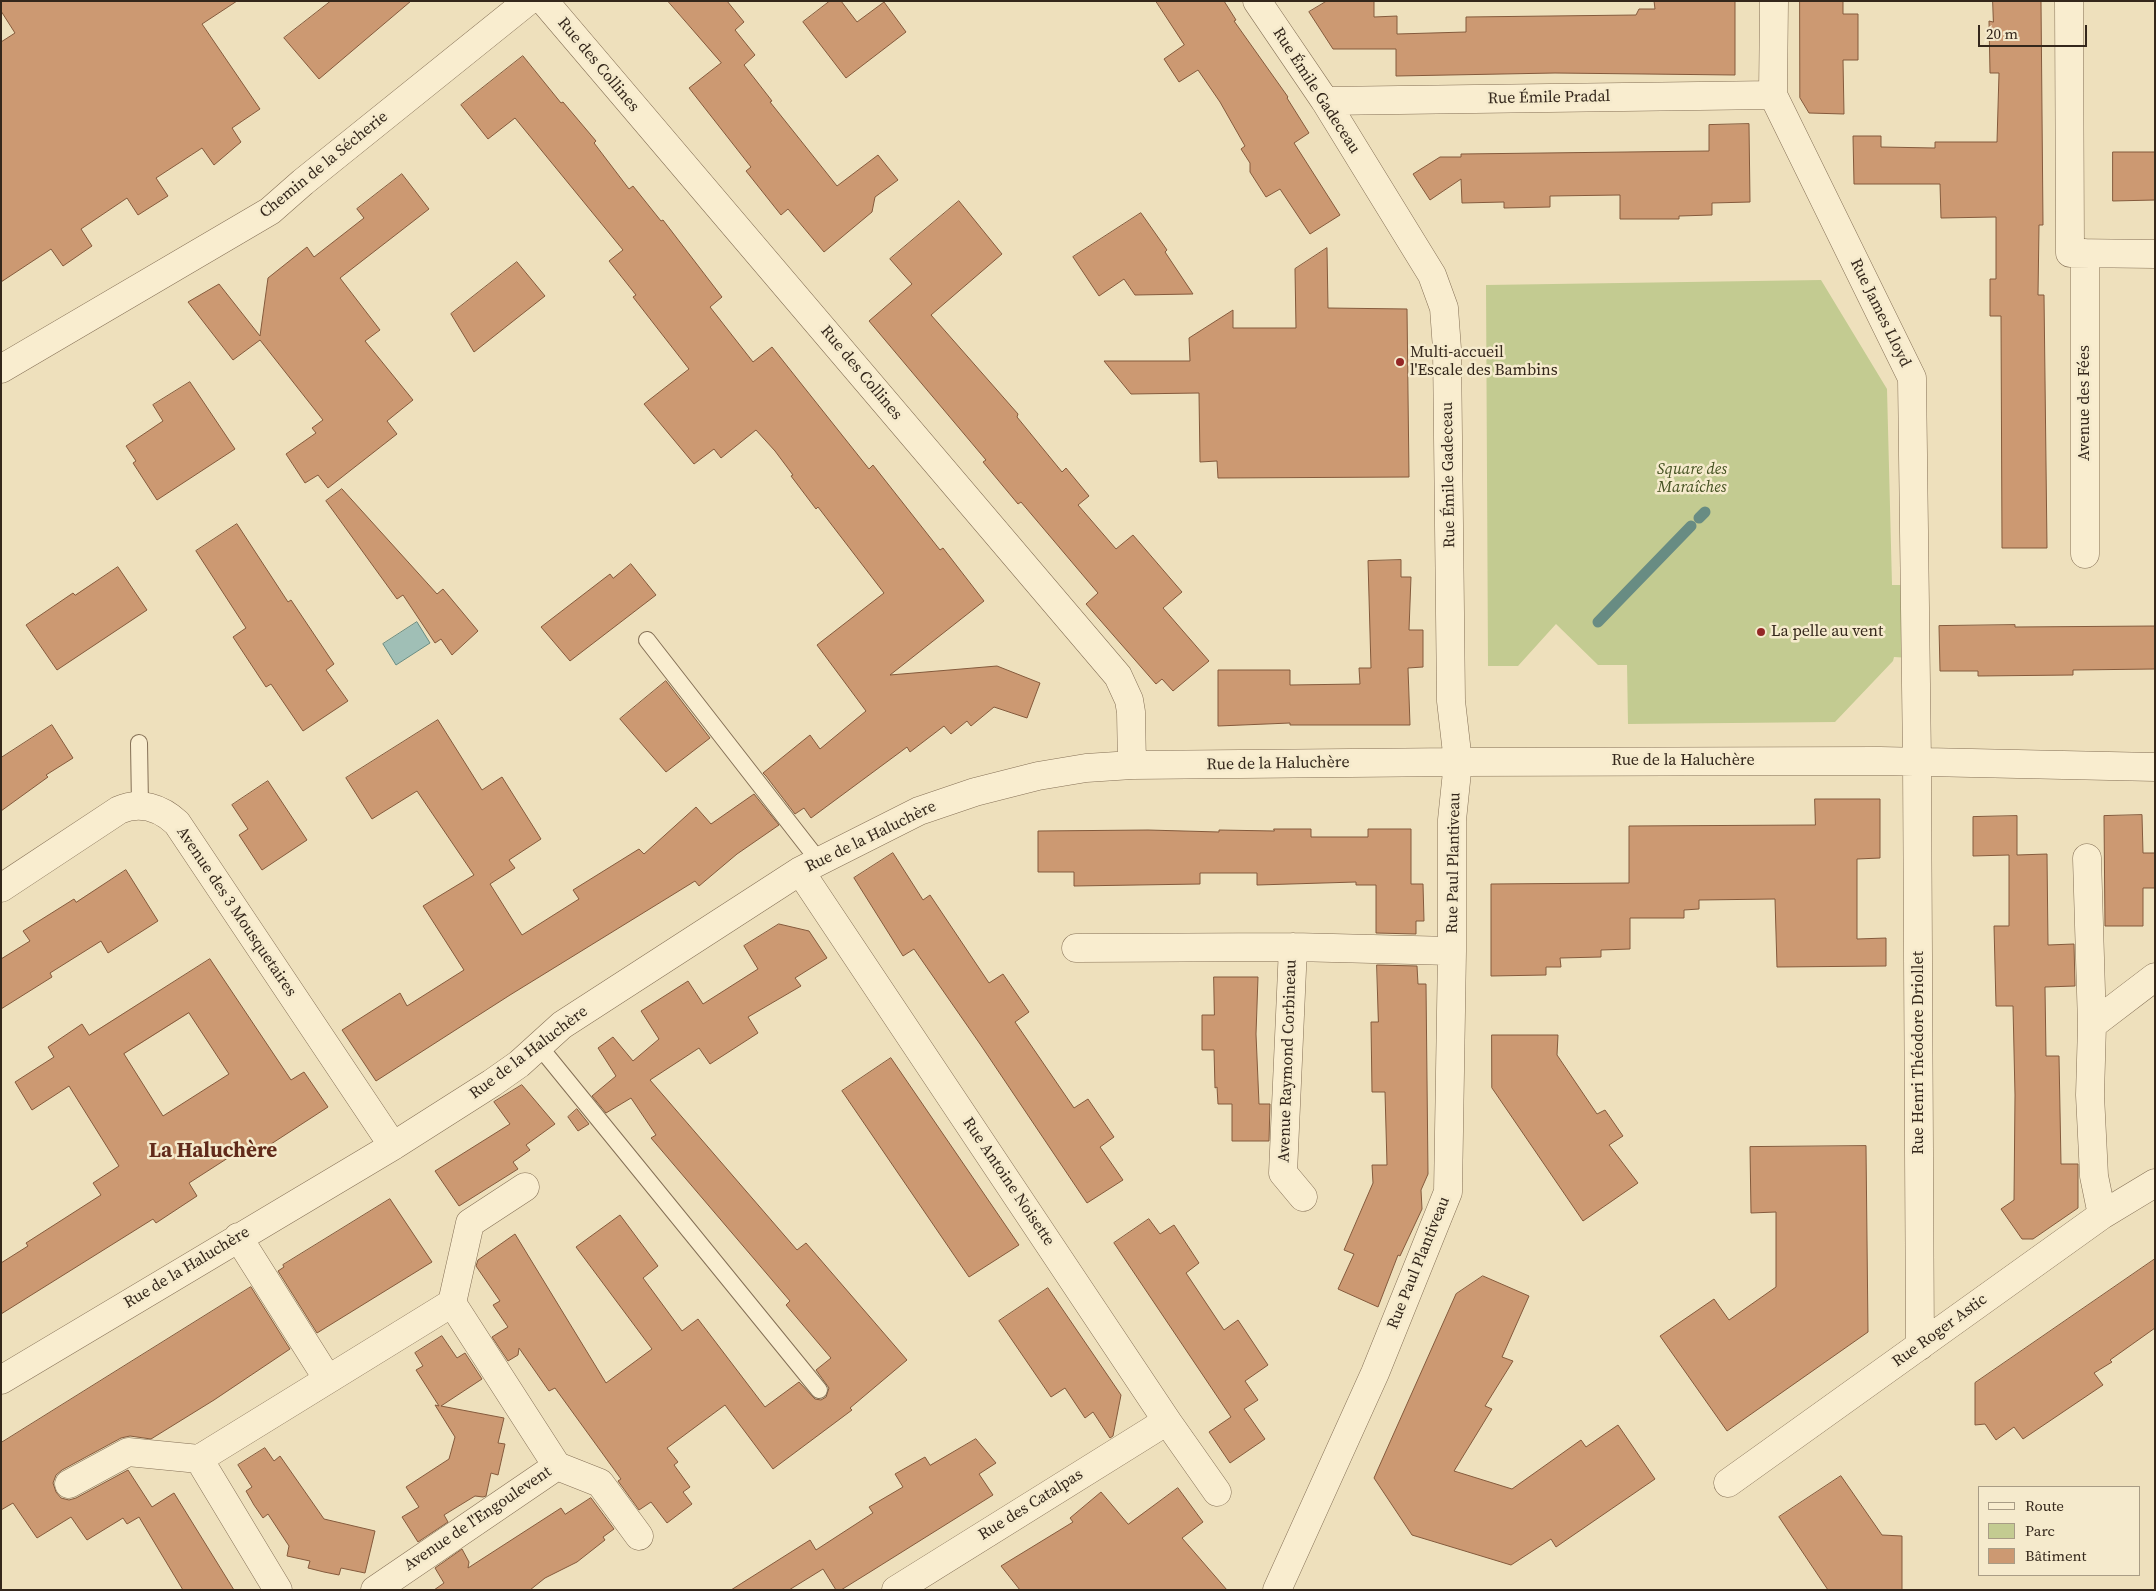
<!DOCTYPE html>
<meta charset="utf-8">
<style>
body{margin:0}
#map{position:relative;width:2156px;height:1591px;overflow:hidden;background:#eee0bc;font-family:"Source Serif 4",serif}
canvas{display:block}
.frame{position:absolute;inset:0;border:2px solid #34271b;pointer-events:none}
.legend{position:absolute;left:1978px;top:1486px;width:162px;height:90px;box-sizing:border-box;background:#f5eacc;border:1px solid #a89c85;margin:0;padding:6px 9px;list-style:none;font-size:15px;color:#34271b}
.legend li{display:flex;align-items:center;gap:10px;height:25px}
.legend b{width:25px;border:1px solid #a89c85}
.scale{position:absolute;left:1978px;top:25px;width:109px;height:22px;box-sizing:border-box;border:2px solid #34271b;border-top:0;padding-left:6px;font-size:15px;line-height:18px;white-space:nowrap;color:#34271b;-webkit-text-stroke:4px #f5eacc;paint-order:stroke}
</style>
<div id="map">
<canvas width="2156" height="1591"></canvas>
<div class="frame"></div>
<ul class="legend">
<li><b style="height:6px;background:#f9edcf"></b>Route</li>
<li><b style="height:14px;background:#c3cb91"></b>Parc</li>
<li><b style="height:14px;background:#cc9972"></b>Bâtiment</li>
</ul>
<div class="scale">20 m</div>
</div>
<script>
const c = document.querySelector('canvas').getContext('2d');
c.lineJoin = 'round';
function fillPath(path, color) { c.fillStyle = color; c.fill(path, 'evenodd'); }
function stroke(path, color, width, dash) { c.strokeStyle = color; c.lineWidth = width; c.lineCap = dash ? 'butt' : 'round'; c.setLineDash(dash || []); c.stroke(path); }
function label(font, color, halo, rows, align = 'center') {
  c.font = font + ' "Source Serif 4",serif'; c.lineWidth = 5; c.setLineDash([]); c.textBaseline = 'middle'; c.strokeStyle = halo; c.fillStyle = color; for (const [text, x, y, turn = 0] of rows) {
    c.save(); c.translate(x, y); c.rotate((+turn || 0) * Math.PI / 180); c.textAlign = isNaN(turn) ? turn : align; if (halo) c.strokeText(text, 0, 0); c.fillText(text, 0, 0); c.restore();
  }
}
fillPath(new Path2D(`
 M1821,280L1887,389L1892,585H1908L1910,658L1894,657L1893,661L1835,722L1628,724L1627,665H1598L1556,624L1518,666H1488L1486,285Z`), '#c3cb91');
const water = new Path2D(`
 M417,622L430,643L396,665L383,644Z`);
fillPath(water, '#a0bfb6');
stroke(water, '#688c83', 1);
stroke(new Path2D(`
 M1699,518L1705,512
 M1598,622L1691,526`), '#688c83', 11);
const building = new Path2D(`
 M1,1H237L202,24L260,109L232,128L241,142L214,165L202,148L156,178L168,196L138,215L127,198L81,229L92,246L63,266L51,249L1,282V42L15,33L1,11Z
 M331,1H411L319,79L284,38Z
 M668,1H727L744,22L735,30L755,55L744,65L772,101L770,102L837,186L878,155L898,180L875,197L872,212L824,252L788,209L781,215L746,171L751,167L689,88L721,63Z
 M830,1H841L857,22L884,2L906,32L846,78L803,22Z
 M1156,1H1224L1236,20L1234,21L1288,97L1287,98L1309,133L1294,143L1340,215L1310,234L1280,189L1266,197L1250,172V163L1241,149L1245,146L1220,102L1198,70L1179,82L1164,59L1184,45Z
 M1327,1H1374V17L1397,16V34L1466,32V17L1636,15L1639,9H1655L1654,1H1735V75L1555,73L1396,76V49H1333L1309,12Z
 M1800,1H1843V14H1858V60H1843L1844,114L1809,113L1800,98Z
 M1993,1H2041L2043,225H2039L2038,295H2044L2047,548H2002L2001,316H1990V279H1996V217L1941,218L1940,184H1854L1853,136H1881V147L1935,148V142H1997L1999,73H1990L1989,21L1993,22Z
 M523,56L561,103L563,102L596,141L594,143L629,189L633,186L661,221L663,220L722,297L710,307L753,362L772,347L869,469L873,465L940,550L943,548L984,601L890,675L997,666L1040,683L1027,718L994,707L971,726L967,721L951,734L944,726L910,752L907,747L811,818L804,808L795,814L766,776L763,773L810,735L820,749L866,711L817,645L884,593L818,507L816,509L791,476L793,475L775,451L756,430L721,458L714,449L694,464L644,404L689,369L633,297L636,295L609,261L623,250L515,118L488,139L461,105Z
 M1749,124L1750,202L1712,203V215L1679,216V219H1620V195L1550,196V207L1504,208V202L1462,203L1461,179L1430,200L1413,174L1440,157H1461V154L1709,151V125Z
 M2113,152H2155V200L2113,201Z
 M402,174L429,209L340,278L380,330L365,341L413,400L387,421L397,434L328,488L318,475L305,483L286,454L316,433L312,428L323,420L260,340L233,360L188,302L219,284L260,336L268,278L307,247L314,257L364,218L357,209Z
 M959,201L1002,254L931,315L1018,414L1017,417L1062,472L1066,468L1089,496L1078,505L1116,549L1133,535L1182,592L1163,608L1209,661L1173,691L1162,679L1156,684L1086,604L1098,593L1021,502L1018,504L983,462L986,460L869,321L912,284L890,259Z
 M1141,213L1167,250L1165,252L1193,294L1135,295L1124,279L1099,296L1073,257Z
 M1327,248L1328,308L1407,309L1409,477L1218,478L1217,461L1200,462L1199,393L1131,394L1104,361H1190L1189,338L1233,310V328H1296L1295,269Z
 M517,262L545,296L474,352L451,314Z
 M190,382L235,449L157,500L133,463L136,461L126,446L163,421L153,405Z
 M342,489L437,594L443,589L478,631L452,655L441,639L435,643L403,595L397,599L326,501Z
 M237,524L288,602L291,600L334,664L326,670L348,701L303,731L271,684L266,687L233,637L246,628L196,551Z
 M1401,560V577H1411L1409,630H1423V667L1408,668L1410,725H1290V723L1218,726V670H1290V685L1360,684L1359,668H1371L1368,561Z
 M631,564L656,595L570,661L541,627L610,574L613,578Z
 M118,567L147,610L57,670L26,625L73,593L75,595Z
 M2015,625V627L2155,626V669L2073,670V675L1978,676V671H1940L1939,626Z
 M666,681L710,738L666,772L620,719Z
 M438,720L482,790L502,777L541,839L509,860L515,868L490,884L522,935L579,899L573,890L639,849L644,854L696,807L711,824L754,794L779,825L737,854L699,886L695,881L510,995L376,1081L342,1030L400,993L407,1006L464,970L423,906L474,875L417,791L372,819L346,778Z
 M52,725L73,758L46,775L48,777L1,811V758Z
 M268,781L307,840L262,870L239,835L248,829L232,805Z
 M1815,799H1880V858L1857,859V939L1886,938V966L1777,967L1775,899L1699,900V909L1684,910V918H1630V949L1601,950V957L1560,958L1561,967H1546V975L1491,976V884L1629,883V826L1815,825Z
 M2142,815L2143,853H2155V888H2143V926H2105L2104,816Z
 M2017,816V855L2047,854L2048,945L2074,944L2075,986L2045,987L2046,1056H2059L2061,1164H2078V1208L2033,1239H2022L2001,1209L2014,1200L2015,1095L2013,1006H1996L1994,926H2009V855L1973,856V817Z
 M1274,829H1311V837H1368V829H1411V884H1423L1424,921H1416V934L1376,933V885H1356V882L1257,885V873H1200V884L1074,886V872H1038V831L1148,830L1219,832V830L1274,831Z
 M893,853L923,900L930,895L989,983L1003,974L1029,1012L1015,1022L1074,1108L1088,1099L1114,1137L1100,1147L1123,1180L1087,1203L980,1044L914,949L903,956L854,878Z
 M126,870L158,921L108,953L101,941L50,973L52,977L1,1009V959L30,941L23,931L74,899L76,902Z
 M779,924L809,931L827,958L795,978L801,986L748,1017L758,1033L710,1064L699,1048L650,1080L797,1250L806,1243L907,1360L850,1408L852,1410L773,1469L725,1405L667,1448L678,1462L674,1465L690,1487L683,1492L692,1504L667,1523L651,1502L639,1510L618,1481L621,1479L555,1388L549,1391L519,1348L518,1355L508,1361L492,1337L508,1327L493,1305L500,1301L476,1266L478,1260L515,1234L606,1383L652,1349L576,1247L620,1215L658,1266L643,1278L682,1331L698,1319L765,1407L799,1382L815,1399L821,1400L826,1397L829,1388L816,1370L831,1358L786,1305L790,1301L651,1138L656,1135L631,1098L606,1113L592,1096L616,1076L598,1048L613,1037L633,1061L659,1039L641,1011L688,981L703,1004L758,969L744,946Z
 M210,959L291,1080L304,1072L328,1107L251,1157L245,1147L189,1183L197,1196L156,1223L153,1219L1,1314V1263L28,1246L26,1243L101,1195L93,1183L119,1166L69,1086L32,1110L15,1082L54,1057L48,1047L82,1024L89,1035ZM189,1013L229,1074L163,1116L124,1054Z
 M1377,965L1417,966L1418,984H1426L1428,1174L1421,1190L1422,1209L1400,1256L1398,1255L1378,1307L1338,1289L1354,1254L1344,1250L1373,1183L1372,1165H1387L1385,1092H1372L1371,1022H1378Z
 M1214,977H1258L1256,1034L1259,1104H1270L1269,1141H1232V1104H1218L1217,1087L1215,1088L1214,1050H1202V1015H1214Z
 M1492,1035H1558L1557,1055L1597,1114L1605,1110L1623,1136L1609,1145L1638,1183L1583,1221L1492,1088Z
 M891,1058L1019,1245L969,1277L842,1091Z
 M522,1085L555,1124L526,1145L530,1150L513,1162L518,1169L459,1206L435,1171L510,1124L494,1102Z
 M577,1109L589,1124L578,1131L568,1117Z
 M1866,1146L1868,1332L1727,1431L1660,1336L1714,1299L1729,1320L1776,1287V1212L1751,1213L1750,1147Z
 M390,1199L432,1262L317,1333L278,1271L284,1267L283,1265Z
 M1149,1219L1160,1234L1174,1225L1199,1263L1186,1273L1224,1330L1238,1320L1268,1365L1245,1381L1258,1400L1244,1409L1265,1439L1230,1463L1209,1432L1231,1417L1114,1243Z
 M2155,1259V1328L2110,1360L2112,1362L2094,1373L2103,1385L2023,1439L2014,1427L1996,1440L1985,1424L1975,1425V1383Z
 M1483,1276L1529,1296L1502,1357L1513,1361L1485,1406L1492,1409L1454,1471L1512,1489L1581,1440L1586,1447L1618,1425L1655,1479L1556,1547L1551,1539L1511,1565L1412,1535L1374,1478L1456,1294Z
 M251,1287L290,1349L214,1400L151,1439L130,1436L121,1438L62,1470L56,1475L53,1483L56,1492L61,1498L69,1500L76,1498L128,1470L152,1507L174,1493L234,1590H183L139,1517L127,1524L123,1518L87,1540L71,1517L37,1538L13,1503L1,1510V1443Z
 M1048,1288L1121,1395L1113,1436L1110,1438L1093,1412L1085,1418L1065,1388L1051,1397L999,1321Z
 M442,1336L457,1358L465,1353L482,1379L441,1406L504,1418L498,1443L505,1444L498,1475L491,1473L486,1496L483,1497L475,1496L444,1515L448,1522L418,1542L402,1517L419,1507L406,1487L449,1459L455,1437L435,1405L439,1406L416,1370L423,1366L415,1353Z
 M976,1439L996,1463L979,1474L993,1495L870,1572L841,1590H836L823,1569L789,1590H731L810,1540L816,1550L873,1513L869,1507L903,1487L895,1474L925,1457L930,1465Z
 M265,1448L274,1461L280,1456L324,1519L375,1531L365,1573L341,1568L339,1575L324,1572L308,1568L310,1561L287,1556L289,1546L268,1514L263,1518L254,1505L246,1491L252,1487L238,1465Z
 M1841,1476L1882,1535L1902,1536V1590H1828L1779,1517Z
 M1178,1488L1203,1522L1182,1538L1227,1590H1020L1001,1566L1073,1522L1070,1518L1101,1492L1128,1524Z
 M591,1498L614,1529L603,1537L605,1540L577,1562L545,1578L530,1590H434L444,1583L435,1568L462,1549L469,1562L468,1568L561,1508L565,1514Z`);
fillPath(building, '#cc9972');
stroke(building, '#845a3c', 1);
const lane = new Path2D(`
 M647,640L819,861
 M139,743L140,806
 M539,1046L819,1390`);
const street = new Path2D(`
 M544,1L1118,676L1129,700L1131,712L1132,765
 M1257,1L1325,101L1432,275L1444,308L1447,349L1451,701L1458,762L1452,820V951L1448,1192L1375,1373L1277,1590
 M1774,1L1773,95L1912,378L1917,761L1920,1346
 M2069,1L2070,253L2155,254
 M1325,101L1773,95
 M2085,253V554
 M1,369L270,211L303,182L528,1
 M2087,858L2092,1025L2090,1095L2094,1176L2102,1215
 M800,871L1167,1421L1217,1492
 M1,888L119,810C140,801 161,808 177,823L393,1146
 M1293,947L1283,1173L1303,1197
 M1076,948L1293,947L1452,951
 M2092,1025L2155,977
 M238,1237L327,1378
 M452,1303L470,1223L525,1187
 M1,1380L393,1146L492,1083L519,1064L562,1025L800,871L919,811L975,792L1038,776L1086,768L1132,765L1458,762L1880,761L2155,767
 M557,1466L600,1483L639,1536
 M1728,1483L2102,1215L2155,1183
 M69,1484L128,1452L199,1459
 M278,1590L199,1459L452,1303L557,1466L375,1590
 M896,1590L1167,1421`);
stroke(lane, '#857056', 18);
stroke(street, '#857056', 29);
stroke(lane, '#f9edcf', 16);
stroke(street, '#f9edcf', 28);
for (const [x, y, r, color] of [
 [1400,362,5,"#942726"],
 [1761,632,5,"#942726"]
]) { const dot = new Path2D(); dot.arc(x, y, r, 0, 2 * Math.PI); c.fillStyle = color; c.fill(dot); stroke(dot, '#f5eacc', 2); }
label('16px', '#34271b', '#f5eacc', [
 ["Rue des Collines",598,65,50],
 ["Rue Émile Gadeceau",1316,91,57],
 ["Rue Émile Pradal",1549,98,-1],
 ["Chemin de la Sécherie",324,165,-39],
 ["Rue James Lloyd",1880,313,64],
 ["Rue des Collines",861,373,50],
 ["Avenue des Fées",2085,403,-90],
 ["Rue Émile Gadeceau",1449,475,-91],
 ["Rue de la Haluchère",1683,761],
 ["Rue de la Haluchère",1278,764,-1],
 ["Rue de la Haluchère",871,837,-26],
 ["Rue Paul Plantiveau",1454,863,-89],
 ["Avenue des 3 Mousquetaires",236,912,56],
 ["Rue de la Haluchère",529,1053,-37],
 ["Rue Henri Théodore Driollet",1919,1053,-90],
 ["Avenue Raymond Corbineau",1288,1061,-88],
 ["Rue Antoine Noisette",1008,1182,56],
 ["Rue Paul Plantiveau",1419,1263,-68],
 ["Rue de la Haluchère",187,1268,-31],
 ["Rue Roger Astic",1940,1331,-36],
 ["Rue des Catalpas",1031,1505,-32],
 ["Avenue de l'Engoulevent",478,1519,-34]
]);
label('16px', '#34271b', '#f5eacc', [
 ["Multi-accueil",1410,353],
 ["l'Escale des Bambins",1410,371],
 ["La pelle au vent",1771,632]
], 'left');
label('italic 16px', '#445121', '#f5eacc', [
 ["Square des",1692,470],
 ["Maraîches",1692,488]
]);
label('bold 21px', '#612a1a', '#f5eacc', [
 ["La Haluchère",213,1152]
]);
</script>
